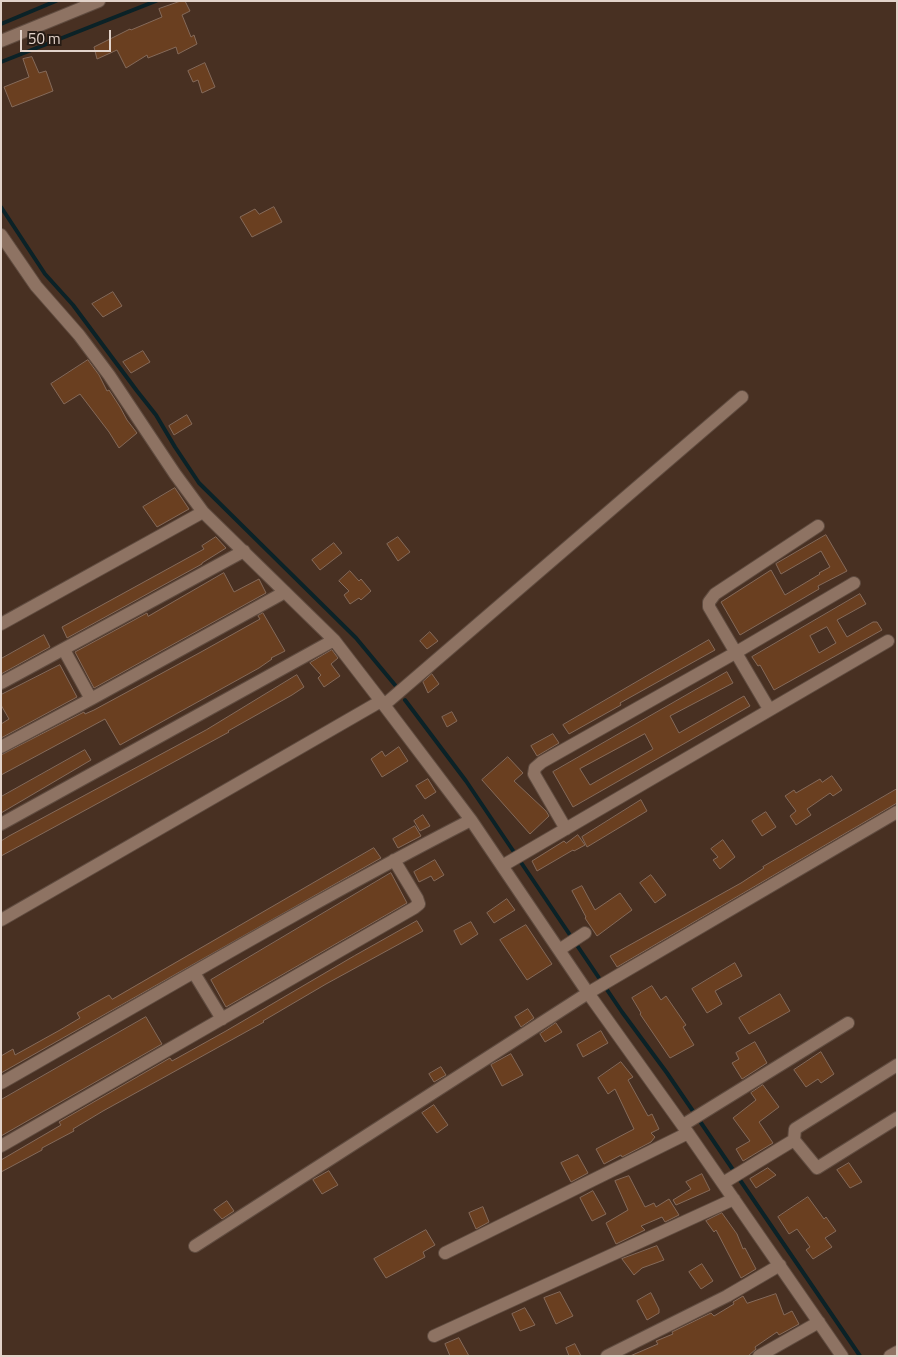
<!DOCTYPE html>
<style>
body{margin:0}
#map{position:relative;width:898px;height:1357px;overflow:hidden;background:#483022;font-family:"Titillium Web",sans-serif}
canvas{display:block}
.frame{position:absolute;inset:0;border:2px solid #e2d3ca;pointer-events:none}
.scale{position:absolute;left:20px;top:30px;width:91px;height:22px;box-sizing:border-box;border:2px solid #e2d3ca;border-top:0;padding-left:6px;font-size:15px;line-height:18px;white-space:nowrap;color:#e2d3ca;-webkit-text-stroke:4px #261b14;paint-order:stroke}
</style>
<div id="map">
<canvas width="898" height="1357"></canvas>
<div class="frame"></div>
<div class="scale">50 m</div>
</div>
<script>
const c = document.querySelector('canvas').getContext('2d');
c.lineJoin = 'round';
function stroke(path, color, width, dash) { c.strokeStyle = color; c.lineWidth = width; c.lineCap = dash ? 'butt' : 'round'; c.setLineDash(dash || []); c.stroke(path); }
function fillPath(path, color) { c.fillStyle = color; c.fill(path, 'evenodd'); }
stroke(new Path2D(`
 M1,24L56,1
 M1,62L156,1
 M1,207L45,274L73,305L137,391L156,415L175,447L199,483L356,638L395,685
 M405,700L466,781L622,1012L667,1073L860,1356`), '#0b2227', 4);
const building = new Path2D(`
 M181,1H185L190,11L182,15L191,37L194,35L197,44L178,54L176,47L148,58L147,55L126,68L117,50L97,59L94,47L130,29L131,30L162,17L159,9Z
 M32,57L39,73L46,71L53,91L12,107L4,87L29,77L23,59Z
 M205,63L215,87L202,93L198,80L193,82L188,71Z
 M274,207L282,222L252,237L240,217L255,209L259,214Z
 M113,292L122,306L103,317L92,304Z
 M143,351L150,362L131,373L123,362Z
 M88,360L99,375L107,391L109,390L120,407L127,420L137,433L119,448L109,432L80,394L64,404L51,384Z
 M187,415L192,424L174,435L169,426Z
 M175,488L189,509L157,527L143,507Z
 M826,535L847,571L818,586L819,589L740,635L721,602L771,570L785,595L820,574L819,573L830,567L821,551L781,574L776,564Z
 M216,537L226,548L202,563V564L67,638L62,627L204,549L202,546Z
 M398,537L410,552L398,561L387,544Z
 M334,543L342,553L320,570L312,560Z
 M350,571L359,581L361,579L371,591L361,600L359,598L350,604L344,595L349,591L339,581Z
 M224,573L234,592L259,579L266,593L94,688L75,652L147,613L148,616Z
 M860,594L866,604L837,620L847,637L873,622H877L882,630L774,690L760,665L758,666L752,657ZM827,627L836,643L819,653L810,636Z
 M263,613L285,651L271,658L272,659L259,668L120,745L105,719L1,775V755L84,712L85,714L94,710L201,652L260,619L258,616Z
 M430,632L438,641L427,649L420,641Z
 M44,635L50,647L1,674V659Z
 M709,640L715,650L620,703L621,705L569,734L563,725Z
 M332,650L338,658L331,664L340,676L324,687L318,678L321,675L310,663Z
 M60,665L77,697L1,738V724L9,719L1,705V695Z
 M727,672L733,683L670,716L679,733L744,696L750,706L573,807L553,772ZM645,734L653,749L590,785L580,769Z
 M432,674L439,684L428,693L423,682Z
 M297,675L304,687L292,695L228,731L229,732L1,856V841L9,836L206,730Z
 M452,712L457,721L447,727L442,717Z
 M553,734L559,743L537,756L531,746Z
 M399,747L408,761L382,777L371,759L382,751L385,756Z
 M85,750L91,760L1,813V797Z
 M508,757L523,773L514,781L546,811L549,816L530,834L482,780Z
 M832,776L842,790L833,796L830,793L807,809L811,815L796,825L790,816L796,811L785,796L794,790L796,793L820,779L822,782Z
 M428,779L436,792L425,799L416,786Z
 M897,789V803L617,967L610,956L741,883L764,868L763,867Z
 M641,800L647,811L587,847L582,837Z
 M766,812L776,827L762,836L752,821Z
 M423,815L430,826L420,831L414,821Z
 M415,826L421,836L398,848L393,839Z
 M578,835L585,845L574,851L573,850L537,871L532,861L564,841L566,843Z
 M723,840L735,857L720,869L713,860L718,857L711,849Z
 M374,848L381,858L1,1073V1056L13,1049L15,1055L60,1030L80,1018L77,1013L109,995L112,999Z
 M435,860L444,875L434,881L431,876L419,882L414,872Z
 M391,873L407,903L226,1007L211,980Z
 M651,875L666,895L655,903L640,883Z
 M582,886L595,910L620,893L632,910L597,936L585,918L586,917L572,891Z
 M507,899L515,910L494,923L487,913Z
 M417,921L423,931L326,984L263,1021L264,1022L253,1028L103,1111L73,1129L74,1131L42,1148V1150L1,1172V1160L61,1125L59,1122L170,1058L172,1061L226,1031L354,956Z
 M471,922L478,934L461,945L454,931Z
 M526,925L552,964L527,980L500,940Z
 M735,963L742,976L715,991L722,1004L707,1013L692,989Z
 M652,986L661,1000L666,996L686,1025L683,1027L694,1045L670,1058L640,1014L641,1013L632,998Z
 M780,994L790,1011L749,1034L739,1018Z
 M528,1009L534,1018L521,1027L515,1017Z
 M146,1017L162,1044L1,1136V1100Z
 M556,1023L562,1032L545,1042L540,1034Z
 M601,1031L608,1043L583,1057L577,1045Z
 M755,1042L767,1063L742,1079L732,1063L739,1059L736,1053Z
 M821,1052L834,1074L821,1083L818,1079L806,1087L794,1070Z
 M511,1054L523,1075L502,1086L491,1065Z
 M621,1062L633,1077L628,1080L648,1116L652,1114L659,1129L651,1133L655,1137L651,1142L622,1157L621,1155L604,1164L596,1149L634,1129L615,1089L608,1094L598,1078Z
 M441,1067L446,1075L434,1082L429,1074Z
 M763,1085L779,1107L759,1122L773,1143L743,1161L736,1149L750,1141L733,1118L756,1100L751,1093Z
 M434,1105L448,1125L437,1133L422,1113Z
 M578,1155L588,1173L571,1182L561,1163Z
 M849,1163L862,1182L850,1188L837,1170Z
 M768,1168L776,1175L756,1188L750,1179Z
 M329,1171L338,1185L322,1194L313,1180Z
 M702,1174L710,1190L676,1205L673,1200L691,1189L686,1182Z
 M629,1176L645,1207L654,1203L656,1207L669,1199L679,1215L665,1222L662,1217L641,1226L645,1230L616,1244L606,1223L628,1210L615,1181Z
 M593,1191L606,1214L592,1221L580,1198Z
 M808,1197L824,1219L826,1217L836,1231L825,1238L832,1247L813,1259L806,1250L810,1247L797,1229L789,1234L778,1217Z
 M227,1201L234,1211L222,1219L214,1210Z
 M483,1207L489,1222L476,1229L469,1213Z
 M722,1213L737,1234L743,1249L745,1248L756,1269L741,1278L716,1230L714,1232L706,1221Z
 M426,1230L435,1245L423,1252L425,1257L386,1278L374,1259Z
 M657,1246L664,1260L642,1268L634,1275L622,1259Z
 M702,1264L713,1281L701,1289L689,1272Z
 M560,1292L573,1316L556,1324L544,1298Z
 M651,1293L659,1309V1313L647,1320L637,1301Z
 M776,1294L784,1315L792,1311L799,1324L779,1335L777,1332L755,1347L756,1349L748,1356H630L658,1344L656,1341L673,1334L672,1332L711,1313L714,1316L734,1304L733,1302L743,1296L747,1303Z
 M525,1308L535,1325L520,1331L512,1314Z
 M459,1338L469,1356H450L445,1344Z
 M575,1344L581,1356H569L566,1348Z`);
fillPath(building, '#6a3f20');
stroke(building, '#856a5a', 1);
const minor = new Path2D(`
 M1,41L99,1
 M1,235L36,286L79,335L109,375L175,474L203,512L334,640L384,705L471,820L588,993L688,1133L842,1356
 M1,624L203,512
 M1,683L244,551
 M91,699L285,592
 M384,705L742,397
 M769,709L709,607V602L715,594L818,526
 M1,747L91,699L64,650
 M1,824L334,640
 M566,829L534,774L535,768L542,762L735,653L854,583
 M502,866L888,641
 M1,920L381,701
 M559,950L585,933
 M194,973L222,1019
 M1,1083C157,994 311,902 471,820
 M683,1125L848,1023
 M794,1140L795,1129L897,1065
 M1,1146L414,908L419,904L417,898L394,860
 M723,1183L794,1140L817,1168L897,1118
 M195,1246L588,993L897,812
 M445,1253L688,1133
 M434,1336L734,1199
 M607,1356L727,1296L780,1265
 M759,1356L819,1322
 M890,1356L897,1352`);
stroke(minor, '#604c40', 14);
stroke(minor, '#8e7363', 12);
</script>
